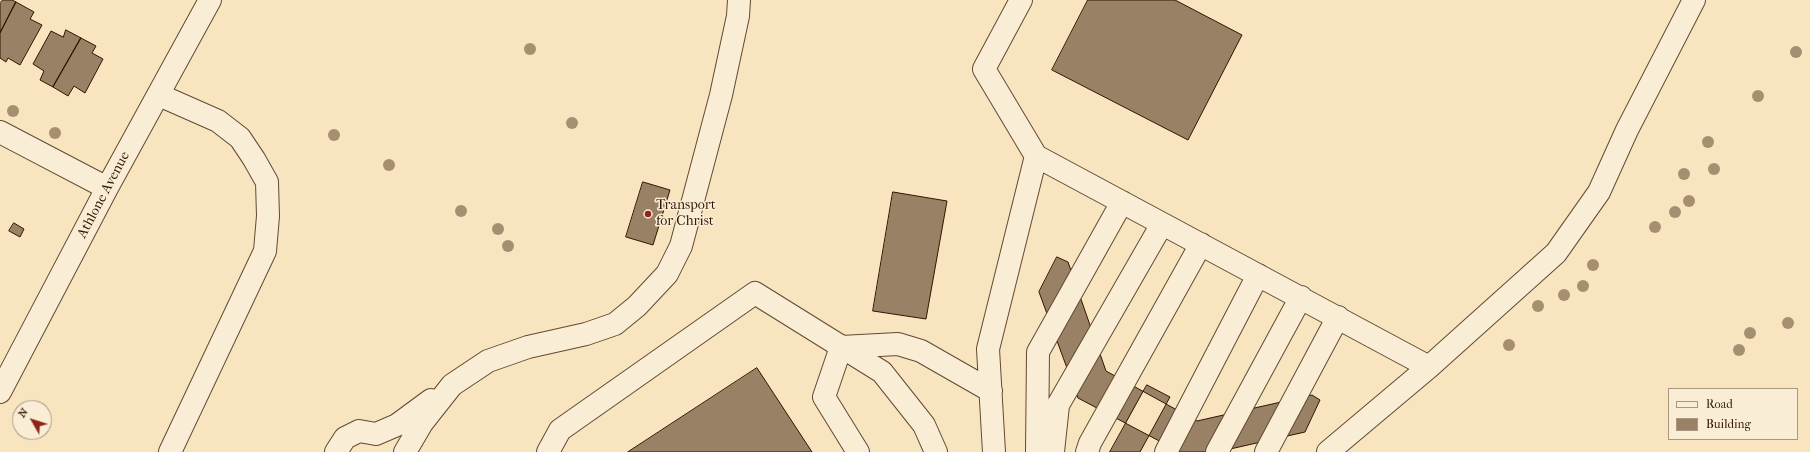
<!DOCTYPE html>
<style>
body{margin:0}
#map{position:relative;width:1810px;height:452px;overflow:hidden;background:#f8e4be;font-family:"IM FELL French Canon",serif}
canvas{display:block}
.legend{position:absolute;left:1668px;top:388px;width:130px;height:52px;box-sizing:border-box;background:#faedd5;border:1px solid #a99781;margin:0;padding:5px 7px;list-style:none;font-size:12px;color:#2f1603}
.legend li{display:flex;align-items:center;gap:8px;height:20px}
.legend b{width:20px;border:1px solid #a99781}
.north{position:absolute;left:12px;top:400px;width:40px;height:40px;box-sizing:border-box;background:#faedd5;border:1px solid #a99781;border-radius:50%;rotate:309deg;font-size:11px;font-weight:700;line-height:16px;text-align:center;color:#2f1603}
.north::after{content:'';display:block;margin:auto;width:14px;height:18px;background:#8f2418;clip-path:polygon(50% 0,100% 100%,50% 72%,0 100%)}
</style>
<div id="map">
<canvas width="1810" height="452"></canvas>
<ul class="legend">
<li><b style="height:5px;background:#faedd5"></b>Road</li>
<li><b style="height:11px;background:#988164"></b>Building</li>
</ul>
<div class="north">N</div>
</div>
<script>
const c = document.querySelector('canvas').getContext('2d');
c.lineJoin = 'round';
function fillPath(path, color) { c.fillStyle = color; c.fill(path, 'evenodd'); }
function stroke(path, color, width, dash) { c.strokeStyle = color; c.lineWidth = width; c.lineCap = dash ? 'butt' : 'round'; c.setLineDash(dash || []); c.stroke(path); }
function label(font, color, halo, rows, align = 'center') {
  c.font = font + ' "IM FELL French Canon",serif'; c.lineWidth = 3; c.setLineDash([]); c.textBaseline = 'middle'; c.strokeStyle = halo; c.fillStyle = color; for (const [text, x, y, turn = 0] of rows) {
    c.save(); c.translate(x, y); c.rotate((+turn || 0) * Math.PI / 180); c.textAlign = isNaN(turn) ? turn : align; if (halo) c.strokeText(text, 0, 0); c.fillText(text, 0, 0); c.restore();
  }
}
const building = new Path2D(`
 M3,0H12L16,2L0,33V3Z
 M1088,0H1175L1242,35L1188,140L1052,70Z
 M16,2L34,12L30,19L42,25L20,65L8,58L6,62L0,58V33Z
 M66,30L81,38L53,87L40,80L44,71L33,64L51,31L63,37Z
 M81,38L96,46L92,53L103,59L85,93L74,86L68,96L53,87Z
 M643,182L670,190L653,245L626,237Z
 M893,192L947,201L926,319L873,311Z
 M14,223L24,229L20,237L9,231Z
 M1057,257L1068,262L1106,371L1197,421L1312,395L1320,400L1305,432L1217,452H1180L1078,398L1039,292Z
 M757,368L812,452H628Z
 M1147,385L1170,397L1140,452H1110Z`);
fillPath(building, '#988164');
stroke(building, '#2f1603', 1);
const minor = new Path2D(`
 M1021,0L984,69L1036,156L1429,367
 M159,95L218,121L240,138L254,159L267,182L268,216L265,251L170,452
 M0,132L107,188
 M0,392L107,188L210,0
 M336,452L345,438L359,431L376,434L397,425L431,400
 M405,452L422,423L452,385L488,361L528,347L586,334L615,324L637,306L667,274L681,246L721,95L738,16L739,0
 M548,452L560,430L755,293L882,372L924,425L936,452
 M858,452L824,397L841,347L898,344L921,351L991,391
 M994,452L988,349L1036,156
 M1037,452L1038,352L1122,202
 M1053,452L1058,405L1162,224
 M1087,452L1090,443L1201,244
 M1166,452L1258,275
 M1217,452L1301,297
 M1266,452L1338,317
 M1328,452L1429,367L1556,253L1599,192L1627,130L1694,0`);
stroke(minor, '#614a32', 24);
stroke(minor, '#faedd5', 22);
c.fillStyle = '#a58f71';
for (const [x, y] of [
 [530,49],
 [1796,52],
 [1758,96],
 [13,111],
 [572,123],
 [55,133],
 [334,135],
 [1708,142],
 [389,165],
 [1714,169],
 [1684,174],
 [1689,201],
 [461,211],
 [1675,212],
 [1655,227],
 [498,229],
 [508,246],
 [1593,265],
 [1583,286],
 [1564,295],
 [1538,306],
 [1788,323],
 [1750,333],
 [1509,345],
 [1739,350]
]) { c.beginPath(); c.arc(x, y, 6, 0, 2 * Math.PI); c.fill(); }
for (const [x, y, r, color] of [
 [648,214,4,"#8f2418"]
]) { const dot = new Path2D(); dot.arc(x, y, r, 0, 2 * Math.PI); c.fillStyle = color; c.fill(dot); stroke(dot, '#faedd5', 1.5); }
label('14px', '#2f1603', '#faedd5', [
 ["Athlone Avenue",104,195,-62]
]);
label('14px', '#2f1603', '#faedd5', [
 ["Transport",656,206],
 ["for Christ",656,222]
], 'left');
</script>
